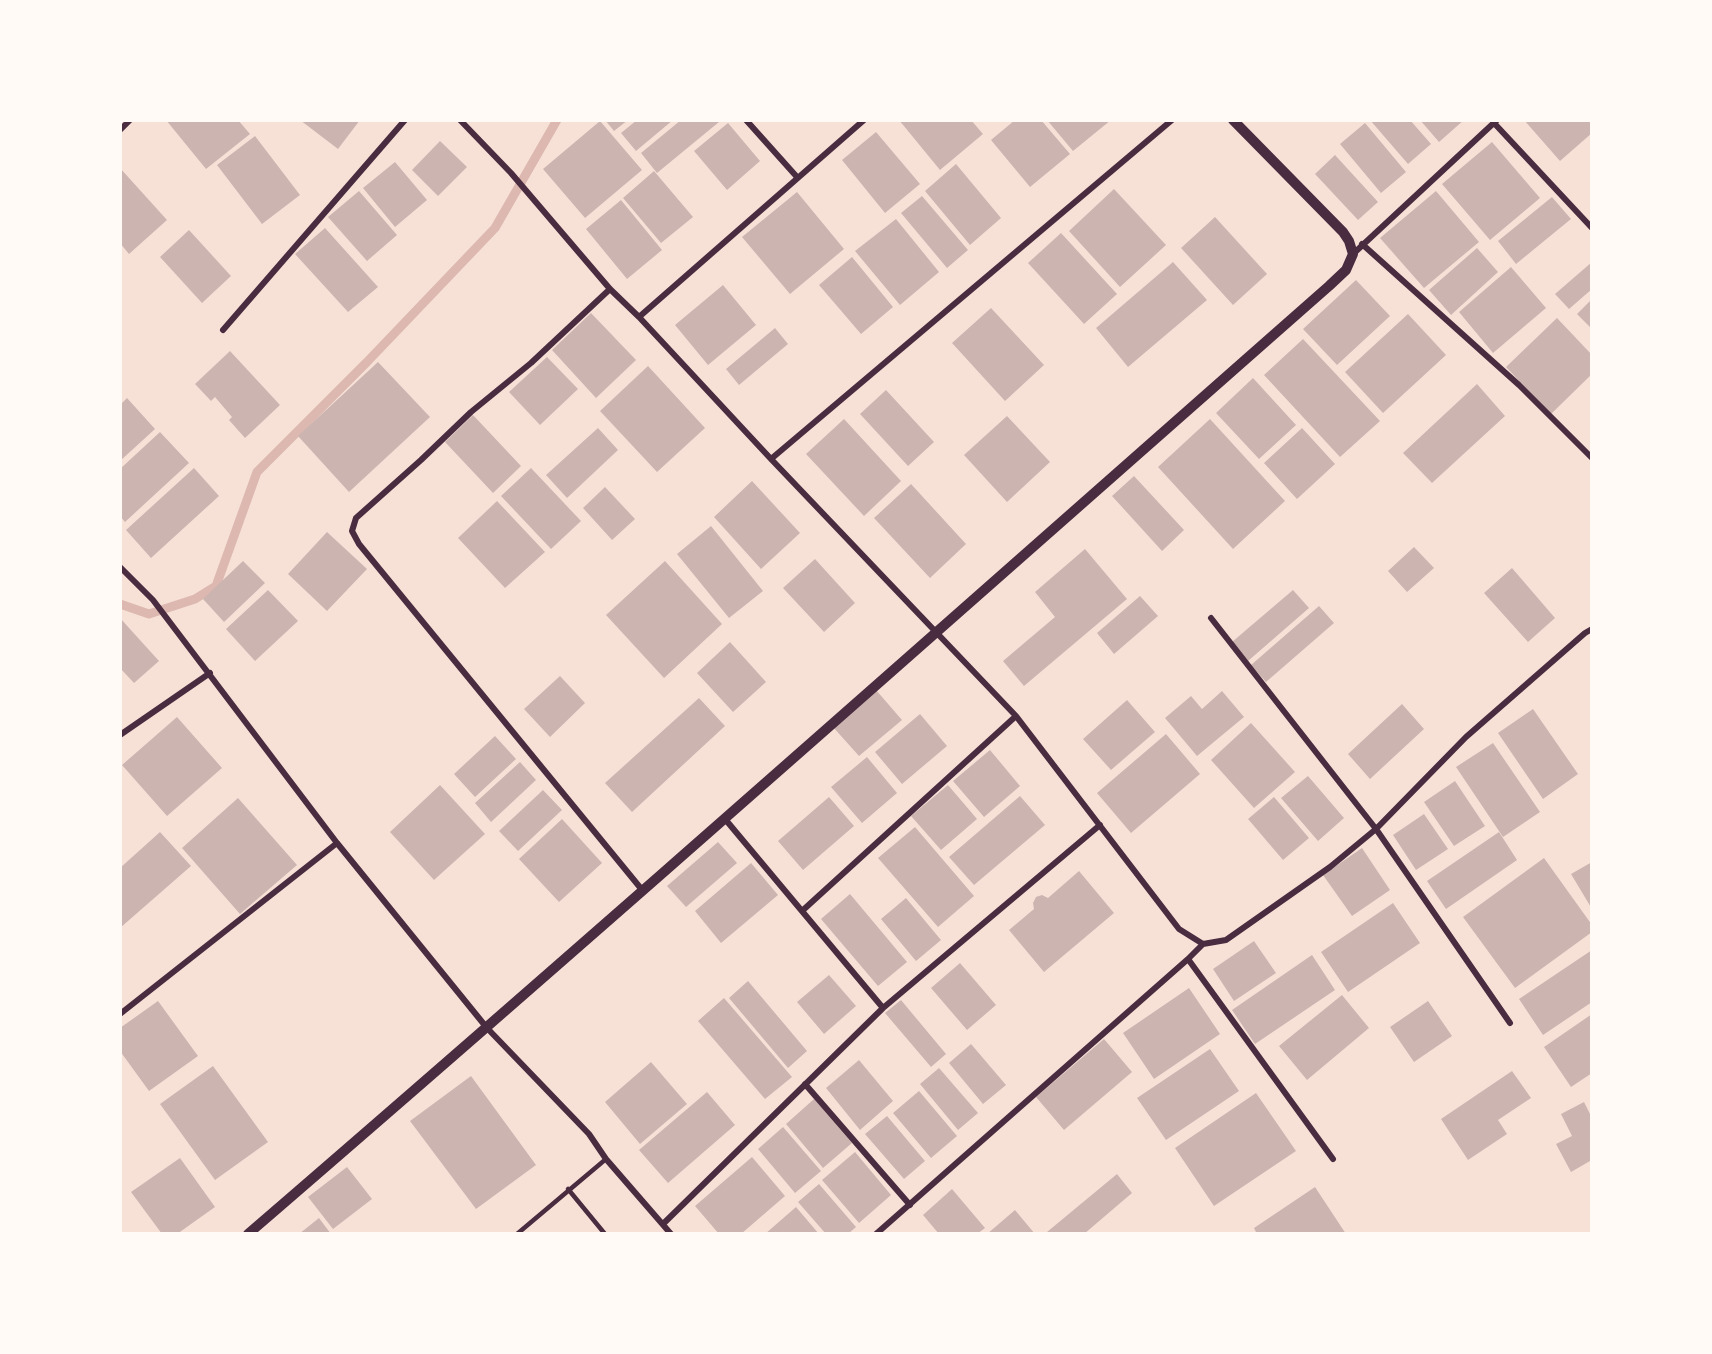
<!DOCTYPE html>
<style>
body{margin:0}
#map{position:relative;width:1712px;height:1354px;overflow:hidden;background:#f7e1d7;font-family:"PT Serif",serif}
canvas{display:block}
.frame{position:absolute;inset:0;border:122px solid #fffaf5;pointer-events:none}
</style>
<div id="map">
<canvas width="1712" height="1354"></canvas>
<div class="frame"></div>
</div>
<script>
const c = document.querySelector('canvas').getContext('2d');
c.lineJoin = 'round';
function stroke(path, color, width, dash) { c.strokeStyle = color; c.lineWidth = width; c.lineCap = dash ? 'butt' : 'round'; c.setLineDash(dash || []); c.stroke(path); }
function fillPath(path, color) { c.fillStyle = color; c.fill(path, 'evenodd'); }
stroke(new Path2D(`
 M120,604L149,614L195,599L216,586L257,472L367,362L495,228L557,120`), '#dcb8b0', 9);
fillPath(new Path2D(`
 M166,120H238L250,134L206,169Z
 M300,120H360L338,149Z
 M605,120H628L614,131Z
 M637,120H673L636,151L621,133Z
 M681,120H718L719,122L657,173L641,153Z
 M899,120H971L983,134L940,170Z
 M1015,120H1041L1070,154L1030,187L991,140Z
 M1047,120H1111L1073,151Z
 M1370,120H1410L1431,144L1408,164Z
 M1420,120H1464L1439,142Z
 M1524,120H1592V133L1560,161Z
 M600,121L642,170L585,218L543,169Z
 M728,123L760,161L727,190L694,151Z
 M1365,123L1406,172L1381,193L1340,144Z
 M876,132L920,184L885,213L842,160Z
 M255,136L300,195L262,224L217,165Z
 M440,141L467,167L438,196L412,170Z
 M1492,142L1540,198L1490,240L1442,184Z
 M1335,155L1378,202L1358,220L1315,174Z
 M395,162L427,200L395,227L363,188Z
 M956,164L1001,218L970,245L925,191Z
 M120,168L167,220L129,254L120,243Z
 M654,171L693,217L661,243L623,198Z
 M1114,189L1166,245L1120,287L1069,231Z
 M359,191L397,235L367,261L328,217Z
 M1436,191L1479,242L1424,288L1380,238Z
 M797,192L844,249L790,294L742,237Z
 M922,196L968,250L947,268L901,213Z
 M1552,197L1571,219L1516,264L1498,241Z
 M621,200L662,250L627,279L586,229Z
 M1215,217L1267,274L1233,305L1181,248Z
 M896,219L939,272L900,305L855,251Z
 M325,228L378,287L348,312L295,254Z
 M189,230L231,276L202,303L160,257Z
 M1061,233L1117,294L1084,324L1028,263Z
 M1477,248L1498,272L1451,315L1429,290Z
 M852,257L893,307L861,334L819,285Z
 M1173,262L1207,300L1128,367L1096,328Z
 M1592,262V289L1569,309L1555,294Z
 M1511,267L1546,308L1493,353L1459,312Z
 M1356,280L1390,316L1337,365L1303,329Z
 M723,285L756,325L708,365L675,325Z
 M1592,299V329L1577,314Z
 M991,308L1044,365L1005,401L952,343Z
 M591,313L636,360L596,398L552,350Z
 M1408,314L1446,355L1383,413L1345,372Z
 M1557,318L1592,355V374L1551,414L1506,367Z
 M775,328L788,344L739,385L726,369Z
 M1303,339L1380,421L1340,457L1264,375Z
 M230,351L280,405L245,438L229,420L232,417L215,397L211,401L195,384Z
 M547,357L578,389L540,425L509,392Z
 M378,362L430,417L349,492L298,436Z
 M648,366L705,428L657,472L600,411Z
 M1253,378L1296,425L1259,459L1216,413Z
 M1477,384L1505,416L1432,483L1403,453Z
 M886,390L934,442L908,466L860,414Z
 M127,398L155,429L120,461V405Z
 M473,415L521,466L493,493L445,442Z
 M1007,416L1050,462L1007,502L964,455Z
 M844,419L901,481L864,516L806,454Z
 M1210,419L1285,501L1233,549L1158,467Z
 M598,428L618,450L567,498L546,475Z
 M1302,428L1335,464L1297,499L1264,463Z
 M160,432L189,463L125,522L120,516V469Z
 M194,468L219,496L151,558L126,530Z
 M531,468L581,521L551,549L501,496Z
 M1134,476L1184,530L1162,551L1112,496Z
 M752,481L800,533L761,569L714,517Z
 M911,484L966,544L930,578L874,518Z
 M605,487L635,519L612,540L583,508Z
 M497,501L545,552L505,588L458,538Z
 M711,526L763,591L729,618L677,554Z
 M327,532L367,569L327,611L288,574Z
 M1414,547L1434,568L1407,592L1388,571Z
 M1085,549L1127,599L1024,686L1003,661L1055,617L1035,592Z
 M815,559L855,603L824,632L783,588Z
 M243,561L265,583L224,622L203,599Z
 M665,561L722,624L664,678L606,615Z
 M1512,568L1555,618L1528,642L1484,593Z
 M268,590L298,621L255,661L226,629Z
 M1293,590L1309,608L1248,661L1232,642Z
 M1140,596L1158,616L1114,654L1097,633Z
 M1319,606L1334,623L1266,682L1251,665Z
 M120,618L159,661L134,683L120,668Z
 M730,642L766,682L733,712L697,673Z
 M560,676L585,703L550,737L524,709Z
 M876,690L902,720L859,756L833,727Z
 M1222,691L1244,717L1197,756L1165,718L1191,696L1202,709Z
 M699,698L725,726L632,812L605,783Z
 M1127,700L1155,732L1111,770L1083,739Z
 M1402,704L1424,729L1370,779L1348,754Z
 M1533,709L1578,774L1543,799L1498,733Z
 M920,714L947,746L902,784L875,752Z
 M177,717L222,768L167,816L122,765Z
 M1251,723L1295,772L1254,808L1211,760Z
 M1166,734L1200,774L1131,833L1097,793Z
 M495,736L516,759L475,797L454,774Z
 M1493,743L1540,812L1503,837L1456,767Z
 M990,750L1020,786L984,817L953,781Z
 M867,757L897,793L862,823L831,787Z
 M520,762L536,780L491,822L475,803Z
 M1308,776L1344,818L1318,841L1281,798Z
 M1455,781L1485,826L1454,846L1424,802Z
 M440,785L485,834L434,880L390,832Z
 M948,785L977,819L941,850L911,816Z
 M543,790L562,810L518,851L499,831Z
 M1020,796L1045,825L974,885L949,857Z
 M829,797L854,826L803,870L778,841Z
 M1274,797L1309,838L1283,860L1248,819Z
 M238,798L297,865L240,914L182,848Z
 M1424,814L1448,849L1416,870L1393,835Z
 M562,819L602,863L559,902L519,859Z
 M915,827L974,896L938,927L878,858Z
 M160,832L191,866L120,928V868Z
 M1499,832L1517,860L1446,909L1427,881Z
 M718,842L737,863L686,907L667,886Z
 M1362,848L1390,890L1352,916L1323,875Z
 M1544,858L1592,925V932L1515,988L1463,917Z
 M1592,862V909L1571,874Z
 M751,863L778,895L721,943L695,911Z
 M1079,871L1114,913L1044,972L1009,930L1034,909L1033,903L1036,897L1042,895L1048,898Z
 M850,894L907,962L878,986L821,919Z
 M906,898L941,940L916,961L881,919Z
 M1393,903L1420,943L1348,992L1321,952Z
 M1254,941L1276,973L1234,1001L1213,969Z
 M1592,950V1002L1543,1035L1519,999Z
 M1312,955L1335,990L1255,1044L1232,1010Z
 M960,963L996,1005L967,1030L931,988Z
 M829,975L856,1006L824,1034L797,1002Z
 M748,981L807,1051L788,1068L729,998Z
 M1189,988L1220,1034L1154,1079L1123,1033Z
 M1342,995L1369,1028L1307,1080L1279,1046Z
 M724,998L792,1077L765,1099L698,1021Z
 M901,1000L946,1054L931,1067L885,1013Z
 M158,1001L198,1056L149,1091L120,1051V1028Z
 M1428,1001L1452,1036L1414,1062L1390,1027Z
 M1592,1014V1073L1571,1087L1544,1047Z
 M1104,1039L1132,1072L1064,1130L1036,1097Z
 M971,1044L1006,1085L983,1104L949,1063Z
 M1210,1049L1239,1091L1166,1140L1137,1098Z
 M859,1060L893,1101L860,1130L826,1088Z
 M651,1062L687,1104L640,1144L605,1102Z
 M213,1066L268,1142L215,1180L160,1104Z
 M939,1068L978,1113L958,1130L920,1084Z
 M1512,1071L1531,1098L1498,1120L1507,1134L1468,1160L1441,1119Z
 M471,1076L536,1165L476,1209L410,1121Z
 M919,1091L957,1136L931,1158L893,1113Z
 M707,1092L735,1125L668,1183L639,1150Z
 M1256,1093L1296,1151L1214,1206L1175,1148Z
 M814,1099L852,1143L823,1168L786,1124Z
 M1584,1102L1592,1118V1165L1590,1161L1571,1172L1556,1144L1572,1136L1561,1114Z
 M887,1116L925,1161L904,1179L865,1134Z
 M783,1127L821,1171L795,1193L758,1149Z
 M855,1152L891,1195L859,1223L822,1180Z
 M752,1157L785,1196L741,1234H719L695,1206Z
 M180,1158L215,1207L177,1234H162L131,1192Z
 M347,1167L372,1199L333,1229L308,1197Z
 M1117,1174L1132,1193L1084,1234H1049L1047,1232Z
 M819,1184L856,1227L848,1234H826L798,1202Z
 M1315,1187L1346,1234H1257L1254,1228Z
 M952,1189L985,1228L977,1234H939L923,1215Z
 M796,1207L819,1234H765Z
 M1015,1210L1035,1234H987Z
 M319,1218L331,1234H299Z`), '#ccb4b1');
stroke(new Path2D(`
 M568,1189L605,1234
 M517,1234L606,1159`), '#4a2c40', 4.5);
stroke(new Path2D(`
 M460,120L511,173L610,289L639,317L771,459L1016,716L1179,929L1203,944L1226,940L1330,867L1376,829L1466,737L1585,633L1592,629
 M746,120L797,177
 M1494,123L1592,228
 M120,130L130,120
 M1362,244L1519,385L1592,458
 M1353,254L1497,120
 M610,289L531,363L471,412L421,460L356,518L352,531L359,544L643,891
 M639,317L864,120
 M223,330L405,120
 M771,459L1172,120
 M120,567L153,600L337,843L487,1028L589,1134L606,1159L671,1234
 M1211,618L1376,829L1510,1023
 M120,735L210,673
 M725,819L883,1008
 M802,911L1016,716
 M1188,959L1333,1159
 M120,1014L337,843
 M805,1084L910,1205
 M663,1224L883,1008L1100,825
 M876,1234L1188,959L1203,944`), '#4a2c40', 6);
stroke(new Path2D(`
 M248,1234C611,921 969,603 1329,286L1346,270L1353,254L1349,241L1343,232L1233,120`), '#4a2c40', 10);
</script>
